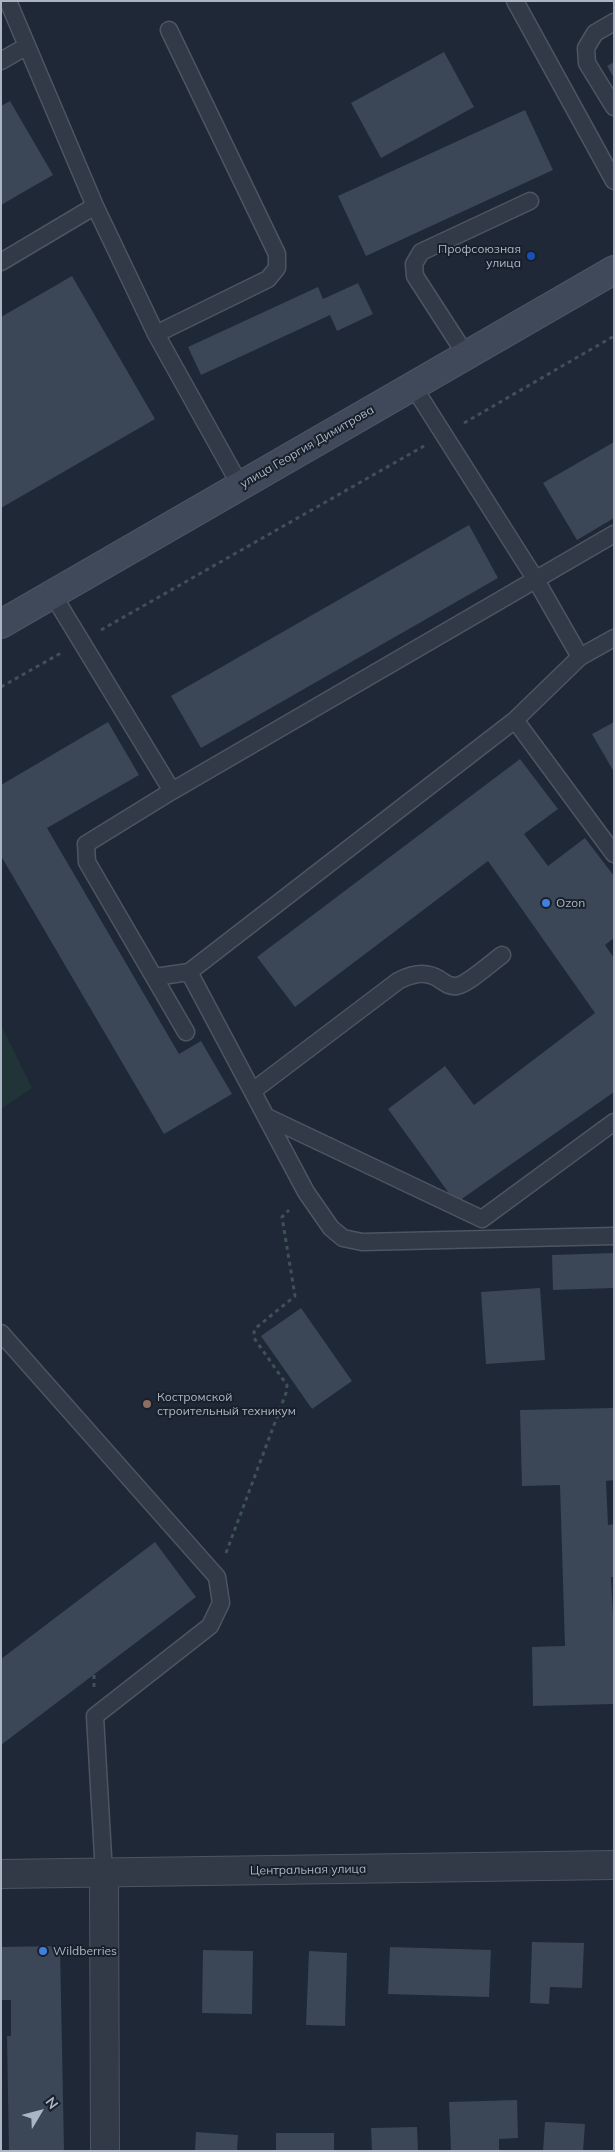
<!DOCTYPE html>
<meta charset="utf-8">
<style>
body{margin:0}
#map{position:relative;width:615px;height:2152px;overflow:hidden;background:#1f2837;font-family:Mulish,sans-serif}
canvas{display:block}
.frame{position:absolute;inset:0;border:2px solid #acb5c4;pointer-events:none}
.north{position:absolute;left:15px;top:2087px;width:50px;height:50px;-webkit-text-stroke:4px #18202b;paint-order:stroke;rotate:53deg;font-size:14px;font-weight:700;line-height:20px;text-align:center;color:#acb5c4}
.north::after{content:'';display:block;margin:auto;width:18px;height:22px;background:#acb5c4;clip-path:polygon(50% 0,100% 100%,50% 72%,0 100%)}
</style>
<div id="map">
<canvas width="615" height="2152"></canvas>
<div class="frame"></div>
<div class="north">N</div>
</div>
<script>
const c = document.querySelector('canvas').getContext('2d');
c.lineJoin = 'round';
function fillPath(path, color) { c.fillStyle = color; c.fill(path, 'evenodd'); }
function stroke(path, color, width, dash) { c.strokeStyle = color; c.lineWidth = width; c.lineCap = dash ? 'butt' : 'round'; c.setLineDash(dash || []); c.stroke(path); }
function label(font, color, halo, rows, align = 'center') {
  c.font = font + ' Mulish,sans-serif'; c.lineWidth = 4; c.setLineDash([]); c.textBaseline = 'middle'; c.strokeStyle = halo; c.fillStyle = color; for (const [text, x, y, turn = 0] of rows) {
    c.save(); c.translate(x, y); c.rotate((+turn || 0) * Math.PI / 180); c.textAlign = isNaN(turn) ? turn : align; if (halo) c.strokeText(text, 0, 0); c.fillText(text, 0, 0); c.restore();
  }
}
fillPath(new Path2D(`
 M1,1025L32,1088L1,1109Z`), '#213538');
fillPath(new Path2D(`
 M444,52L474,107L381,158L351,103Z
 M614,62V78L607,66Z
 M10,101L53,175L1,205V106Z
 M525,110L553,170L366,256L338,196Z
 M72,276L155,419L1,508V317Z
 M358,283L373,314L337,331L330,315L201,375L188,347L318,287L323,299Z
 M614,442V518L577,540L543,483Z
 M469,525L498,578L201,748L171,696Z
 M108,722L139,775L47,828L179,1054L201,1041L232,1094L164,1134L1,856V785Z
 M614,722V772L592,734Z
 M520,759L558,809L524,834L548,866L585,838L614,876V938L605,945L614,958V1092L456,1203L388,1109L445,1066L474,1105L595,1013L488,861L295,1007L257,957Z
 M614,1253V1288L553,1290L552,1255Z
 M540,1288L545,1360L486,1364L481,1292Z
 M301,1308L352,1381L312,1409L261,1336Z
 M614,1408V1480L606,1481L608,1525L614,1524V1577H611L614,1635V1704L533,1706L532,1647L565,1646L560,1485L522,1486L520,1410Z
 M155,1542L196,1597L1,1745V1659Z
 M532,1942L584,1943L582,1988L550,1987L549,2004L530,2003Z
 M60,1946L64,2151H9L7,2036H11V2000H1V1947Z
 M390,1947L491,1950L489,1997L388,1994Z
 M203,1950L253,1951L252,2014L202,2013Z
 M309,1951L347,1953L345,2026L306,2025Z
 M517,2100L518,2138L499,2139V2151H451L449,2102Z
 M545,2122L585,2124L583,2151H543Z
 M417,2127L418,2151H372L371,2128Z
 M196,2132L238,2135L237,2151H195Z
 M276,2133H334V2151H276Z`), '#3b4657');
const service = new Path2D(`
 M8,1L95,206L156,334L240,485
 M515,1L614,181
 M614,22L595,33L586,48L587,63L614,107
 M1,61L27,46
 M1,262L95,206
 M156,334L268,279L277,268V254L169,30
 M466,355L415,276L414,264L421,252L530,201
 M413,386L536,580L580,657
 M53,595L172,791L86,844L87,862L186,1032
 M614,638L580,657L515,720L189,972L306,1192L331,1228L343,1238L362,1242L614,1236
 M515,720L614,854
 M172,791L614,534
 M155,977L189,972
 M254,1090L398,981C411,974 425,970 439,979C445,983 449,987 457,986C468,984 492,962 502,955
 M267,1117L482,1219L614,1122
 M1,1333L217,1577L221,1603L210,1626L95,1716L104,1874`);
const minor = new Path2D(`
 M104,1874L105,2151`);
const tertiary = new Path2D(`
 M1,1874L614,1865`);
const secondary = new Path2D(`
 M1,624L614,270`);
stroke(service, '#4d5562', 19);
stroke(minor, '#4d5562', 30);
stroke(tertiary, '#4d5562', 30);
stroke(secondary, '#4d5562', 30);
stroke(new Path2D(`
 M464,423L614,336
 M101,630L424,446
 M1,687L61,653
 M226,1553L286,1393L287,1385L254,1338V1332L257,1327L295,1296L282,1217L289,1210
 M94,1675V1687`), '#3e5255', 3, [4, 4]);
stroke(service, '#323a47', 16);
stroke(minor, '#323a47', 28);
stroke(tertiary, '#323a47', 28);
stroke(secondary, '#40495a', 28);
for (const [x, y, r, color] of [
 [531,256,5,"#1a4fb4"],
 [546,903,5,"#3f7fe0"],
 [147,1404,5,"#8d6e63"],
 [43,1951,5,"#3f7fe0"]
]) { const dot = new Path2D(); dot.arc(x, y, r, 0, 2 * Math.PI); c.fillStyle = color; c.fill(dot); stroke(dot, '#18202b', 2); }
label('12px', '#acb5c4', '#18202b', [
 ["Профсоюзная",521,249,"right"],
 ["улица",521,263,"right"],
 ["Ozon",556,903],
 ["Костромской",157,1397],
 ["строительный техникум",157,1411],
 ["Wildberries",53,1951]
], 'left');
label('12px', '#acb5c4', '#18202b', [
 ["улица Георгия Димитрова",307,447,-30],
 ["Центральная улица",308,1870,-1]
]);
</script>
